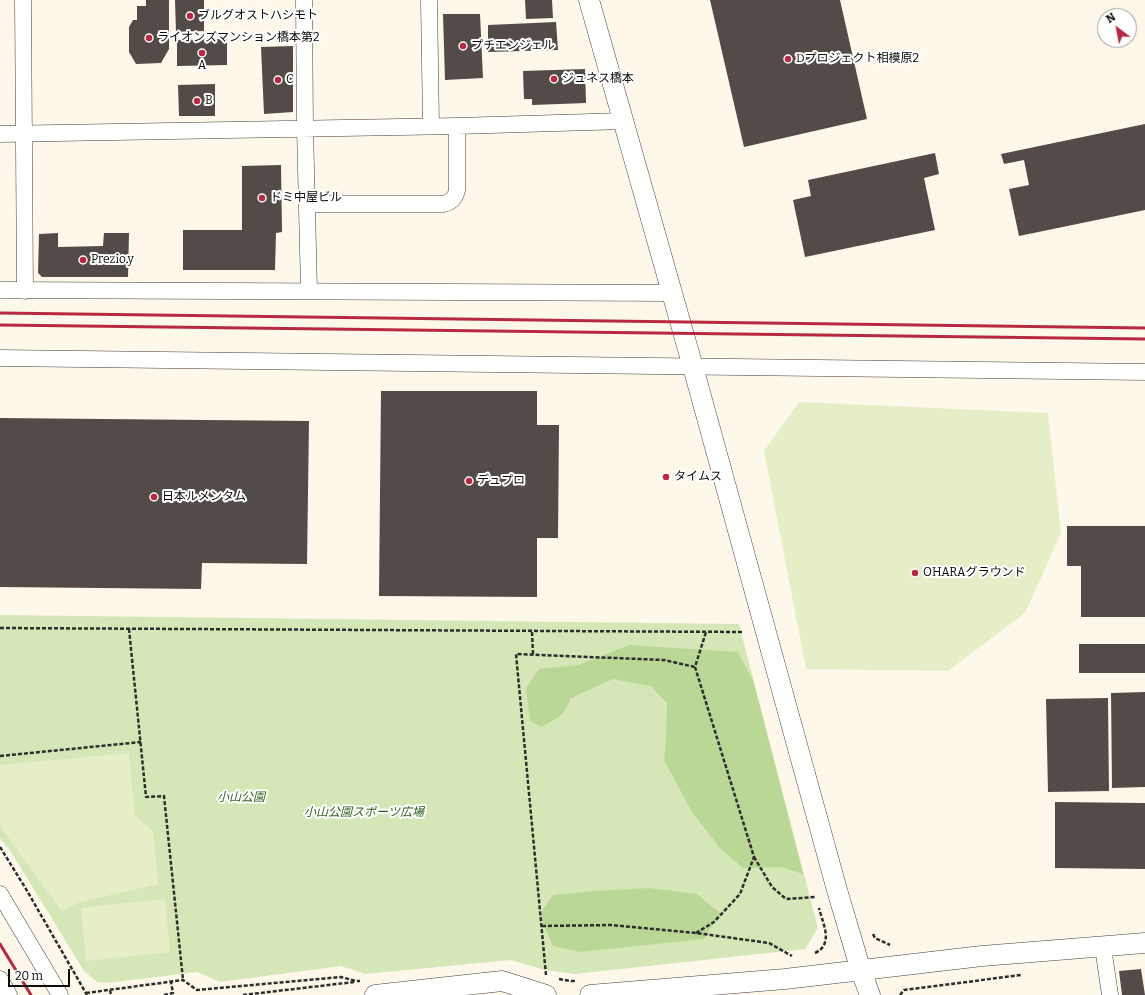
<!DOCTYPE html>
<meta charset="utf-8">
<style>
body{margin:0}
#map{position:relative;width:1145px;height:995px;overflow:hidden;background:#fef8ea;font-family:Bitter,serif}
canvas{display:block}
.north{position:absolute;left:1097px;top:8px;width:40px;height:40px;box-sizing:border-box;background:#fff;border:1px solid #9d9d9d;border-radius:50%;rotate:328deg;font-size:11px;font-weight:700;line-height:16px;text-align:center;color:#0b0b0b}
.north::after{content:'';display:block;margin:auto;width:14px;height:18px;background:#b62941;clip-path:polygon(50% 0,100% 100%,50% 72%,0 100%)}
.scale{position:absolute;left:8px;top:969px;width:62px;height:18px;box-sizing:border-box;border:2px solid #0b0b0b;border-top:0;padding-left:5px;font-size:12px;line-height:14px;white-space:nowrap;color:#0b0b0b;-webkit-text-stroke:3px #fff;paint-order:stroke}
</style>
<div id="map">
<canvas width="1145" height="995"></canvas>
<div class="north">N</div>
<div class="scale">20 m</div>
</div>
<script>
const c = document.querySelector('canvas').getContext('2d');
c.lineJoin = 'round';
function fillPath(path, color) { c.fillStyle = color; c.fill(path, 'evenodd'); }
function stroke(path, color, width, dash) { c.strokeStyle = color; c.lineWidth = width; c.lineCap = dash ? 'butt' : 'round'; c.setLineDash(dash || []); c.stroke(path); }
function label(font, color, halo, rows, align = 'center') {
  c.font = font + ' Bitter,"Noto Sans JP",serif'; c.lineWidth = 4; c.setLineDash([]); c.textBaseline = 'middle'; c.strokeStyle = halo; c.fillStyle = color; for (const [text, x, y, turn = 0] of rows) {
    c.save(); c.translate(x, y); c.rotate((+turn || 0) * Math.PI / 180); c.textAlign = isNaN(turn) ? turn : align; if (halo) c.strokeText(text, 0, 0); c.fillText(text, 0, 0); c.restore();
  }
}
fillPath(new Path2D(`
 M0,615L739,624L818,928L805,949L575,974L545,970L511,960L365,974L341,966L220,982L197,972L107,983L97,982L84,971L11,852L0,838Z`), '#d5e7b6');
fillPath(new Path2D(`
 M629,645L738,652L753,680L803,874L781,867L743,868L720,848L692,812L664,760L666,740L667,703L651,686L613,679L571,698L562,715L542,727L530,721L526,688L539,669L578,665Z
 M649,888L697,894L720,913L704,939L580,952L553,946L542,921V911L553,895L594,891Z`), '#bbd796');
fillPath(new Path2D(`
 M799,402L1048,413L1061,533L1025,613L948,671L806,669L764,451Z
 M129,753L135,816L153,831L158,884L80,902L62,912L0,826V765Z
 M165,899L170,952L86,961L81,908Z`), '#e6eec7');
fillPath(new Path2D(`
 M146,0H169V49L161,63L136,64L129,52V27L133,20H137V6H146Z
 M175,0H204V31L176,32Z
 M525,0H552L553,18L526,19Z
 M710,0H840L867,119L744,147Z
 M443,14H480L483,78L445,80Z
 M556,22L558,50L488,52V25Z
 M227,39V65L177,66V40Z
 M293,46V112L264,114L261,47Z
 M585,69L586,103L532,105V99H524L523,71Z
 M215,84V116H179L178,85Z
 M1145,124V210L1019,236L1009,189L1029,185L1024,160L1004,164L1001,154Z
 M935,153L939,174L924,178L935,230L805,257L793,200L811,196L808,180Z
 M281,165L282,232L276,233L275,270H183V230H242V166Z
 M58,233V247L103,246L104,233H129L128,277H42L38,273L39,234Z
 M381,391H537V425H559L558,538H537V597L379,596Z
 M0,418L309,421L307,564L202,563L201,589L0,587Z
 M1067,526H1145V617H1081V566H1067Z
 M1079,644H1145V673H1079Z
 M1145,692V787L1112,788L1111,693Z
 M1108,698L1109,791L1048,792L1046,699Z
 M1055,802L1145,803V869L1055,868Z
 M1141,969L1145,995H1122L1119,971Z`), '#534b48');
const minor = new Path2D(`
 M23,0L25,291
 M304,0L305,128L309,290
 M429,0L431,125
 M0,134L457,126L624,121
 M308,204H443C451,202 455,199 457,190V126
 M0,290L672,293
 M0,358L1145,372
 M0,894L60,995
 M1103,947L1110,995
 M0,979L9,995`);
const tertiary = new Path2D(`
 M589,0L693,367L837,890L861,971L870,995
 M375,995L502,981L546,995
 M590,995L785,979L982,956L1145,943`);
stroke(minor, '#3e3e3e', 17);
stroke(tertiary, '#3e3e3e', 21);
stroke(new Path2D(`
 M0,628L744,632
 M129,629L146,797L164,796L183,980
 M532,632L533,655
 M0,756L141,742
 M0,847L26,889L87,995
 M754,857L772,887L786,899L816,897
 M542,926L611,925L696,933L769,943L792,956
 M696,933L714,922L740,894L754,857L695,667L706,632
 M873,934L875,938L890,945
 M815,953C834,944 823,924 819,908
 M546,975L516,654L664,660L695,667
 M559,979L571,981H576
 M110,990L111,995
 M86,993L183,980L197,990L341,977L356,981H360
 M164,995L173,993L171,982
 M243,995L354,982
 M900,995L904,990L1021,975`), '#2d2d2d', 2.5, [4, 2]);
stroke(minor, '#fff', 16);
stroke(tertiary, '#fff', 20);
stroke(new Path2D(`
 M0,313L1145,328
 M0,325L1145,339
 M0,944L31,995`), '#b62941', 3);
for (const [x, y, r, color] of [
 [190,16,4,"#b62941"],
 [149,38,4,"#b62941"],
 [463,46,4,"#b62941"],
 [202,53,4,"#b62941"],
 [788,59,4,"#b62941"],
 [554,79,4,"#b62941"],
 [278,80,4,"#b62941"],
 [197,101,4,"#b62941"],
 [262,198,4,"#b62941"],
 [83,260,4,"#b62941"],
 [666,477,4,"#b62941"],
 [469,481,4,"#b62941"],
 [154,497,4,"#b62941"],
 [915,573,4,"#b62941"]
]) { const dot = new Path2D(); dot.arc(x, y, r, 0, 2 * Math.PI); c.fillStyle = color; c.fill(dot); stroke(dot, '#fff', 1.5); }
label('12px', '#0b0b0b', '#fff', [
 ["ブルグオストハシモト",198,16],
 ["ライオンズマンション橋本第2",157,38],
 ["プチエンジェル",471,46],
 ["Dプロジェクト相模原2",796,59],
 ["A",202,66,"center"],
 ["ジュネス橋本",562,79],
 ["C",286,80],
 ["B",205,101],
 ["ドミ中屋ビル",270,198],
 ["Prezio.y",91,260],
 ["タイムス",674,477],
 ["デュプロ",477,481],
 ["日本ルメンタム",162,497],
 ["OHARAグラウンド",923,573]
], 'left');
label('italic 12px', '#34601f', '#fff', [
 ["小山公園",241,798],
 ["小山公園スポーツ広場",364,813]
]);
</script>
